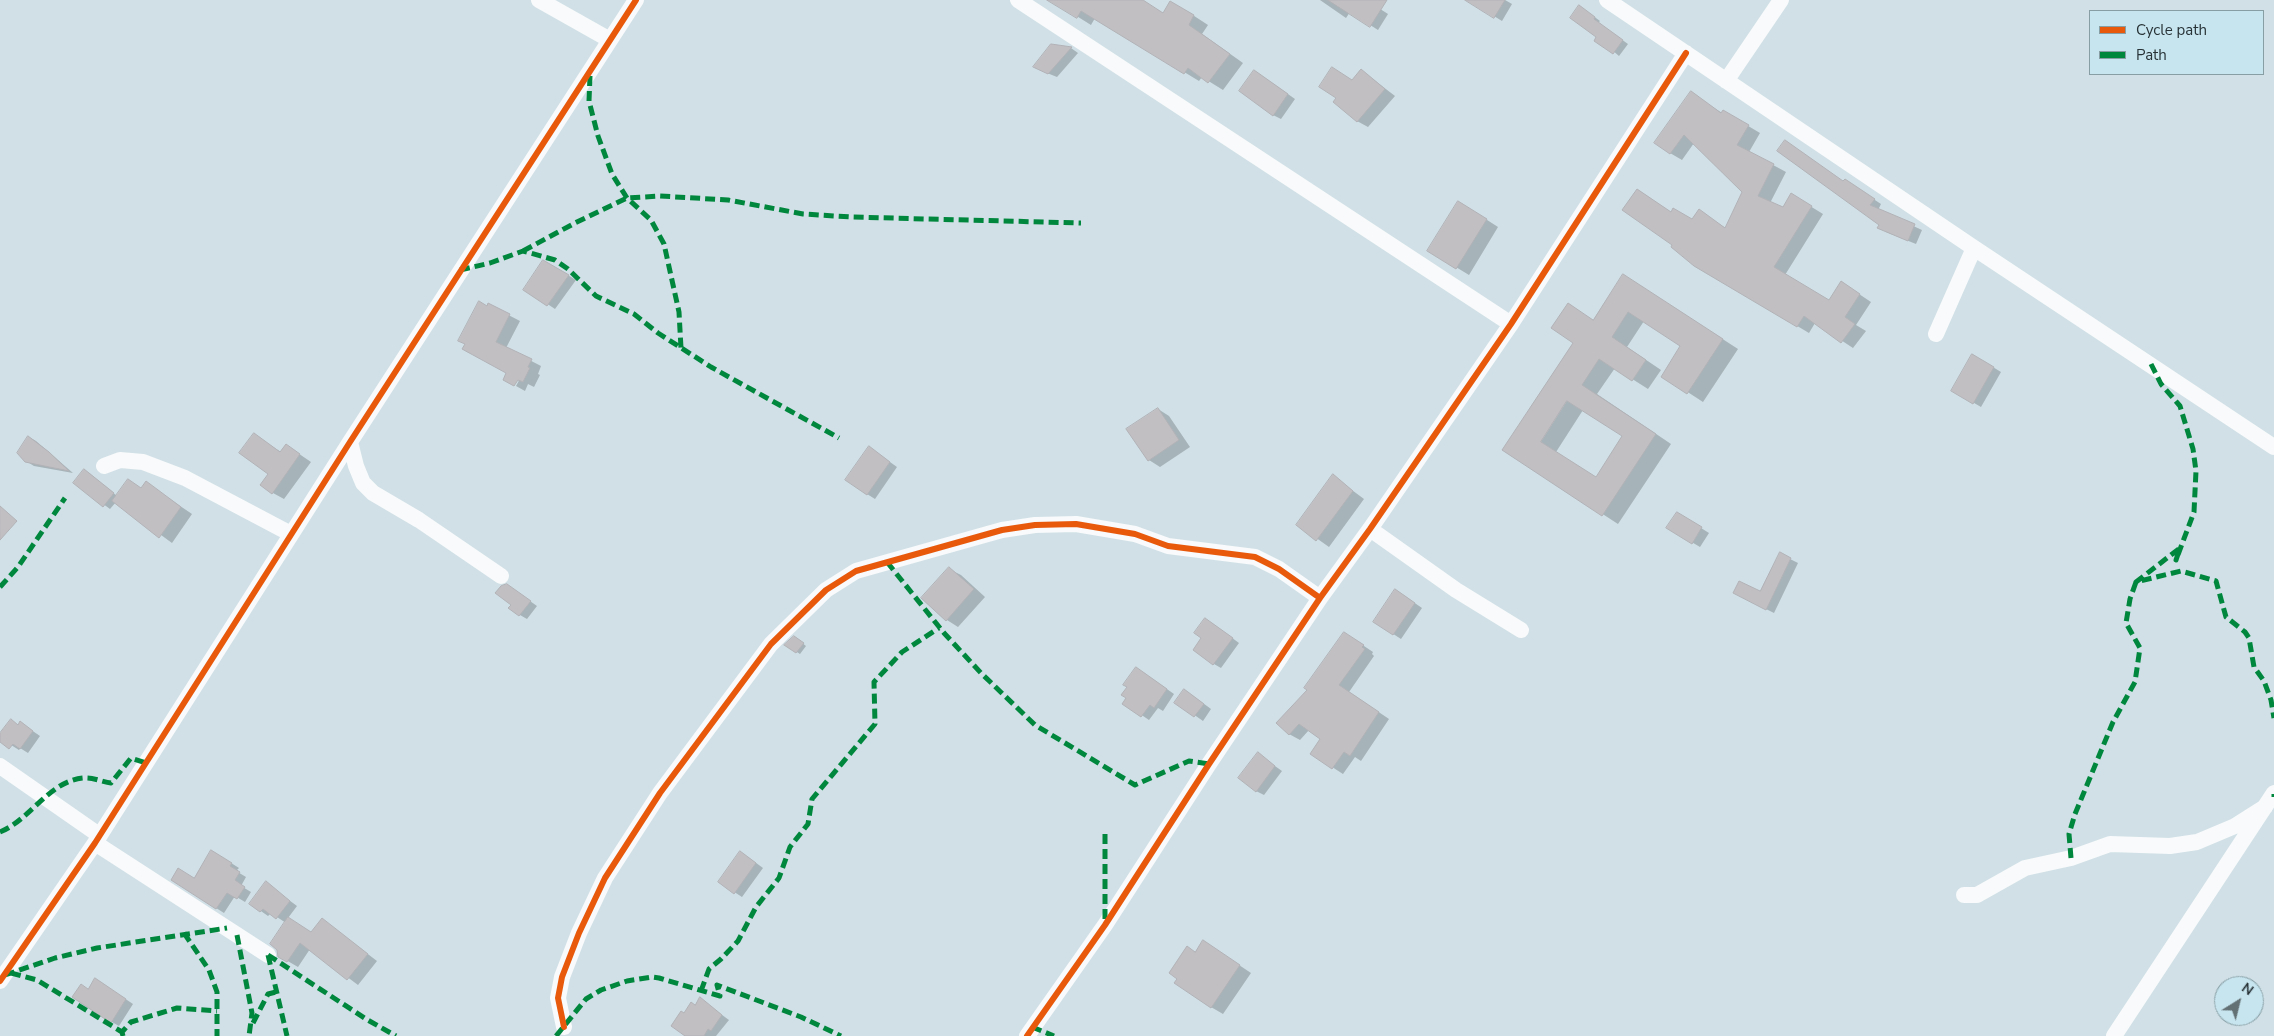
<!DOCTYPE html>
<style>
body{margin:0}
#map{position:relative;width:2274px;height:1036px;overflow:hidden;background:#d0e0e6;font-family:"Nunito Sans",sans-serif}
canvas{display:block}
.legend{position:absolute;left:2089px;top:10px;width:175px;height:65px;box-sizing:border-box;background:#c7e5ef;border:1px solid #879ea5;margin:0;padding:6px 9px;list-style:none;font-size:15px;color:#283337}
.legend li{display:flex;align-items:center;gap:10px;height:25px}
.legend b{width:25px;border:1px solid #879ea5}
.north{position:absolute;left:2214px;top:976px;width:50px;height:50px;box-sizing:border-box;background:#c7e5ef;border:1px solid #879ea5;border-radius:50%;rotate:36deg;font-size:14px;font-weight:700;line-height:20px;text-align:center;color:#283337}
.north::after{content:'';display:block;margin:auto;width:18px;height:22px;background:#637074;clip-path:polygon(50% 0,100% 100%,50% 72%,0 100%)}
</style>
<div id="map">
<canvas width="2274" height="1036"></canvas>
<ul class="legend">
<li><b style="height:6px;background:#e8590c"></b>Cycle path</li>
<li><b style="height:6px;background:#00873e"></b>Path</li>
</ul>
<div class="north">N</div>
</div>
<script>
const c = document.querySelector('canvas').getContext('2d');
c.lineJoin = 'round';
function fillPath(path, color) { c.fillStyle = color; c.fill(path, 'evenodd'); }
function stroke(path, color, width, dash) { c.strokeStyle = color; c.lineWidth = width; c.lineCap = dash ? 'butt' : 'round'; c.setLineDash(dash || []); c.stroke(path); }
fillPath(new Path2D(`
 M1051,0H1141L1164,14L1185,10L1208,25L1202,34L1243,63L1223,90L1202,77L1199,81L1095,18L1091,25Z
 M1320,0H1366L1388,14L1378,30L1350,12L1346,18Z
 M1468,0H1505L1512,4L1502,21Z
 M1585,10L1600,21L1598,23L1628,44L1619,56L1597,37Z
 M1052,45L1071,48L1078,53L1057,77L1042,71Z
 M1361,70L1395,96L1368,127L1357,121L1352,81Z
 M1255,71L1295,99L1281,119L1273,115Z
 M1691,93L1722,113L1723,111L1760,133L1749,152L1786,172L1770,203L1783,209L1792,195L1823,214L1785,275L1829,301L1853,290L1871,302L1856,325L1866,331L1853,348L1815,323L1809,333L1695,265L1674,245L1638,190L1672,213L1692,221L1699,211L1727,229L1743,192L1694,143L1682,160L1670,153Z
 M1844,182L1852,185L1881,204L1878,210L1922,230L1916,244L1886,232Z
 M1470,209L1498,227L1469,275L1428,250Z
 M544,261L576,280L555,309L525,289Z
 M1639,285L1738,349L1703,402L1663,376L1682,346L1644,321L1627,347L1661,370L1648,389L1615,368L1597,394L1671,444L1618,524L1504,450L1594,321ZM1583,410L1623,435L1596,478L1556,452Z
 M489,305L520,321L506,348L541,366L538,374L540,375L534,387L528,384L525,391L516,386L522,375L508,373L474,355Z
 M1973,355L2001,372L1981,407L1952,390Z
 M1158,409L1169,416L1190,447L1160,467L1149,460Z
 M254,435L281,452L286,445L311,462L284,499L273,493L270,474Z
 M29,437L36,441L73,473L34,466L26,461Z
 M876,452L897,467L875,499L867,494Z
 M90,474L117,496L142,489L146,483L192,514L172,543L116,502L110,509L75,483Z
 M1333,476L1364,499L1329,547L1298,525Z
 M1677,513L1709,533L1700,547L1668,528Z
 M1780,554L1798,563L1774,613L1742,597L1761,593Z
 M949,569L961,575L985,597L958,627L947,620Z
 M507,585L537,606L527,619L520,615L512,604Z
 M1403,595L1422,608L1401,639L1375,622Z
 M1213,624L1239,643L1221,668L1214,664Z
 M797,639L806,646L800,654L786,645Z
 M1355,640L1373,652L1372,654L1374,656L1349,692L1389,719L1361,761L1355,757L1343,774L1312,754L1322,739L1309,730L1300,740L1289,734Z
 M1144,673L1174,694L1163,711L1158,708L1149,720L1124,703Z
 M1192,695L1211,709L1203,721L1176,702Z
 M21,723L40,736L28,753L20,748L19,750L0,738V735Z
 M1258,754L1282,771L1264,795L1256,791Z
 M212,851L239,868L236,871L246,877L241,886L251,892L245,902L235,896L224,913L172,880L194,879Z
 M748,857L763,868L742,897L719,882Z
 M266,883L297,906L288,918L312,933L323,920L377,961L358,985L310,949L298,967L279,956L286,923L271,913L268,916L251,904Z
 M1187,947L1196,953L1215,949L1251,973L1223,1014L1211,1007L1179,978Z
 M103,984L133,1004L119,1026L112,1022L89,990Z
 M700,999L729,1020L716,1036H687L685,1014L695,1006Z`), '#0003');
const building = new Path2D(`
 M1047,0H1143L1163,13L1170,1L1194,15L1189,25L1230,54L1208,83L1188,68L1184,74L1081,11L1077,18Z
 M1328,0H1387L1370,27Z
 M1465,0H1505L1494,18Z
 M1579,5L1595,17L1594,19L1623,40L1613,54L1594,41L1596,37L1570,18Z
 M1051,44L1072,47L1048,74L1033,67Z
 M1332,67L1352,80L1361,69L1385,89L1357,122L1333,102L1336,98L1319,87Z
 M1254,70L1288,94L1273,116L1239,91Z
 M1691,91L1721,113L1723,110L1749,125L1737,145L1774,164L1758,196L1783,207L1791,193L1812,206L1774,267L1829,300L1841,281L1860,294L1845,317L1855,324L1841,343L1804,316L1797,327L1694,266L1671,247L1672,245L1622,210L1637,189L1671,212L1673,208L1692,219L1699,209L1725,228L1742,192L1684,135L1670,154L1654,143Z
 M1785,140L1843,181L1845,179L1875,199L1870,205L1915,224L1908,241L1877,228L1879,225L1777,151Z
 M1458,201L1487,219L1456,269L1427,251Z
 M543,260L569,275L547,306L523,290Z
 M1623,274L1723,339L1687,394L1661,377L1680,346L1628,312L1612,337L1646,360L1632,381L1599,359L1582,385L1656,434L1602,516L1502,450L1573,343L1551,328L1568,303L1593,320ZM1567,401L1622,436L1596,477L1541,442Z
 M479,301L487,306L488,303L510,314L496,342L532,359L528,367L530,368L523,382L518,380L514,386L503,380L506,373L462,349L465,344L458,341Z
 M1972,354L1994,367L1973,404L1951,391Z
 M1158,408L1179,440L1148,461L1126,429Z
 M254,433L280,452L286,444L300,454L272,494L260,485L268,474L239,453Z
 M28,436L49,452L69,471L25,462L17,453Z
 M869,446L890,462L867,495L845,480Z
 M84,469L114,493L103,507L73,483Z
 M1333,474L1353,491L1316,541L1296,525Z
 M128,479L141,488L146,481L181,507L159,538L112,501Z
 M0,506L17,521L0,540Z
 M1677,512L1702,527L1692,544L1666,528Z
 M1780,552L1791,558L1766,610L1733,593L1739,581L1760,591Z
 M949,567L974,589L946,621L921,598Z
 M507,584L531,601L519,616L508,608L511,605L495,593L501,586Z
 M1395,589L1415,603L1393,635L1373,622Z
 M1205,618L1233,638L1213,665L1193,650L1201,638L1194,633Z
 M1344,632L1364,645L1362,647L1365,649L1339,685L1379,712L1350,756L1344,752L1332,769L1310,754L1320,739L1299,724L1289,735L1276,723L1307,690L1304,688Z
 M794,636L804,643L796,653L784,645Z
 M1136,667L1167,689L1154,708L1150,705L1141,717L1122,704L1126,698L1121,695L1127,687L1123,685Z
 M1184,689L1204,704L1194,717L1174,703Z
 M11,719L18,725L20,721L33,731L20,749L13,744L9,749L0,742V733Z
 M1258,752L1275,766L1256,792L1238,778Z
 M211,850L232,863L230,866L240,872L235,880L245,887L237,899L227,893L216,909L171,880L178,868L194,878Z
 M740,851L756,863L734,894L718,882Z
 M266,881L290,901L276,919L263,909L260,912L249,904Z
 M288,917L311,932L322,918L368,954L347,980L300,943L287,962L278,957L277,950L270,944Z
 M1203,940L1240,965L1211,1008L1174,983L1177,979L1169,973L1187,946L1195,952Z
 M95,978L126,999L111,1023L72,997L81,984L88,989Z
 M700,997L722,1015L711,1031L708,1029L704,1036H685L671,1026L681,1011L684,1013L691,1002L695,1005Z`);
fillPath(building, '#c2bfc3');
stroke(building, '#b1b2b6', 1);
stroke(new Path2D(`
 M539,0L610,40
 M1018,0L1511,324
 M1607,0L1974,248L2274,447
 M1726,81L1781,0
 M1936,334L1974,248
 M350,442L356,466L363,483L373,493L419,520L501,576
 M104,466L120,460L143,462L185,478L291,534
 M1370,529L1456,590L1521,630
 M0,766L99,835
 M95,843L268,955
 M1964,895H1977L2025,868L2071,858L2110,844L2170,846L2197,842L2235,826L2265,807
 M0,981L95,843L350,442L636,0
 M564,1027L558,998L562,977L579,933L605,878L660,793L771,644L826,590L856,571L1002,530L1035,525L1076,524L1135,534L1168,546L1255,557L1279,569L1320,598
 M1027,1036L1105,925L1209,764L1320,598L1370,529L1511,324L1686,53
 M2114,1036L2274,793`), '#f8fafb', 16);
stroke(new Path2D(`
 M590,76L589,101L598,136L612,174L627,198L651,220L664,244L679,312L681,348
 M523,251L575,223L627,198L660,196L728,200L803,214L851,217L1081,223
 M460,270L490,263L523,251L555,260L568,269L596,296L634,314L658,333L711,367L839,438
 M2151,364L2161,384L2180,406L2193,449L2196,471L2194,512L2176,560L2180,548L2136,582L2181,571L2216,581L2226,617L2245,632L2249,638L2254,667L2264,681L2271,700L2274,718
 M887,562L944,633L981,673L1035,725L1135,785L1189,761L1209,764
 M0,587L18,567L65,498
 M2274,794V797
 M0,832C30,820 50,780 84,778C92,777 103,782 111,783L131,758L146,763
 M1105,834V922
 M2071,858L2069,834L2075,814L2113,722L2135,682L2140,648L2126,623L2130,599L2136,582
 M184,933L209,970L217,992V1036
 M237,935L252,1013L249,1036
 M268,955L366,1019L396,1036
 M268,955L287,1036
 M11,973L37,980L122,1032
 M5,975L55,958L97,948L227,928
 M701,991L709,969L721,959L738,941L756,907L779,878L790,847L808,824L812,799L875,724L874,682L902,652L939,628
 M253,1023L268,994L276,992
 M1032,1027L1054,1036
 M123,1036L122,1032L131,1022L177,1008L217,1011
 M556,1036L586,999L601,990L627,981L652,977L659,978L720,996L717,985L801,1017L841,1036`), '#00873e', 5, [10, 5]);
stroke(new Path2D(`
 M0,981L95,843L350,442L636,0
 M564,1027L558,998L562,977L579,933L605,878L660,793L771,644L826,590L856,571L1002,530L1035,525L1076,524L1135,534L1168,546L1255,557L1279,569L1320,598
 M1027,1036L1105,925L1209,764L1320,598L1370,529L1511,324L1686,53`), '#e8590c', 6);
</script>
